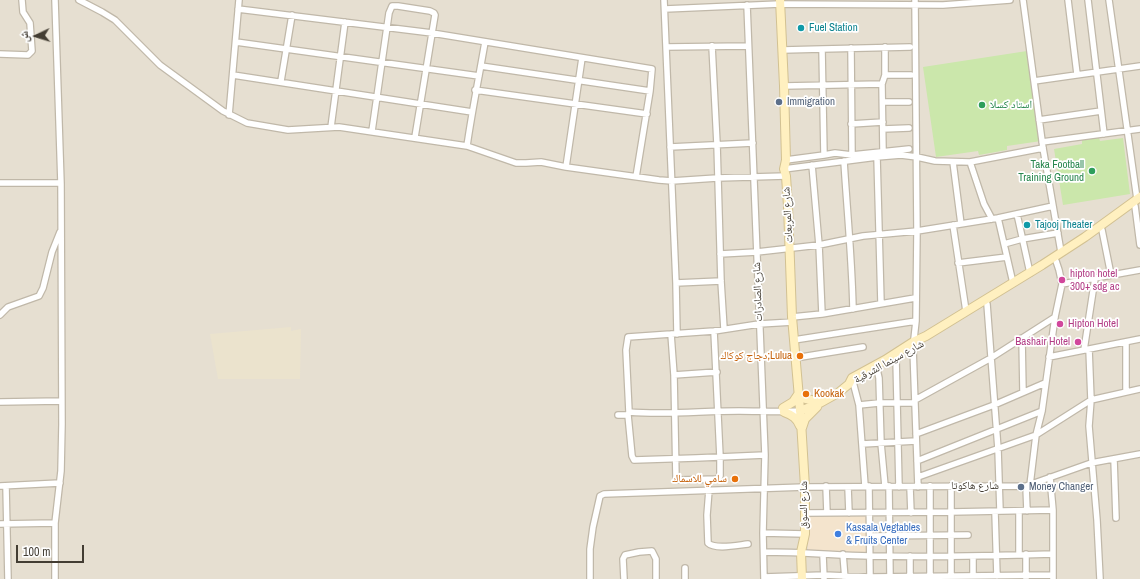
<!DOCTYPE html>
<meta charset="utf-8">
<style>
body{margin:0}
#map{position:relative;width:1140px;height:579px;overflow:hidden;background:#f2ede3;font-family:"Archivo Narrow","Noto Naskh Arabic",sans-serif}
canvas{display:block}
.north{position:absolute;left:16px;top:16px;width:40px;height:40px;-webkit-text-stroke:3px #fff;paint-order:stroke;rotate:266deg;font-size:11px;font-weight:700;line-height:16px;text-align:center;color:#433d33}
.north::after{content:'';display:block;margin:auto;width:14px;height:18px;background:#433d33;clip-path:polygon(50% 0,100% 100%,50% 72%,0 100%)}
.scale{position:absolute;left:16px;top:545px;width:68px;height:18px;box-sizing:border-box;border:2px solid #433d33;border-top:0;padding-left:5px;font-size:12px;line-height:14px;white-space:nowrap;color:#433d33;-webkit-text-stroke:3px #fff;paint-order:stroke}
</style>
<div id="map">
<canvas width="1140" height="579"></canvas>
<div class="north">ش</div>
<div class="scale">100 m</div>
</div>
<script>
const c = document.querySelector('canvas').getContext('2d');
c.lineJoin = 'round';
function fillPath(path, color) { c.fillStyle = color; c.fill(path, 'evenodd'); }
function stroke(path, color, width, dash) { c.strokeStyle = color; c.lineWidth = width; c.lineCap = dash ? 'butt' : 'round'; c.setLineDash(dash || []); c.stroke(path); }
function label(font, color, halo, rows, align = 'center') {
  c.font = font + ' "Archivo Narrow","Noto Naskh Arabic",sans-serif'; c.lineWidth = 3.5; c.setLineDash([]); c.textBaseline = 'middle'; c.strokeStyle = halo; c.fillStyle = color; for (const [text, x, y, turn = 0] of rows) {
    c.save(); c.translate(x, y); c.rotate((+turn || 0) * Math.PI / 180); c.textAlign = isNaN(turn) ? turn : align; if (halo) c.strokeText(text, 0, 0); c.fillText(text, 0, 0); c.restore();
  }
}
fillPath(new Path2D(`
 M0,0H1140V579H0Z`), '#e6dfd1');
fillPath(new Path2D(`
 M808,515H867V553L808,554Z`), '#f4e4cd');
fillPath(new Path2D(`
 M291,327V331L301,329L300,379H218L210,334Z`), '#ebe3cd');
fillPath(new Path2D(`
 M1027,51L1041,141L1007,146V150L979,155L978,151L936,157L923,67Z
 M1099,138L1100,141L1123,138L1130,194L1063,205L1054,149L1082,144V140Z`), '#cbe7ab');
const street = new Path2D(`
 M55,0L61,183L62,424L61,471L55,523V579
 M79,0L102,12L115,20L160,65L223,111L247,123L288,130L339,127L467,146L516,163H526L541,162L566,167L659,180L672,181L717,178L786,176
 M664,0L676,283L677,334
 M915,0L917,231L916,321L913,348L918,487
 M1023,0L1043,148L1061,252
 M1068,0L1077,74
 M1088,0L1104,134
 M1109,0L1137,199
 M747,5L765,455L763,533L764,579
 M238,9L432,33L652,69L650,91L636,177
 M665,9L780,4L943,5L1010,0
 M236,42L479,76
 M712,46L717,144L721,281L724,329
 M666,47L748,46
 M851,48L852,155
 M783,50L822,49
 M0,54L28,55L32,51L30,23L23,12L22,0
 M481,66L650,91
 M233,75L472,112
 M885,75H911
 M281,81L292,15
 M1034,81L1140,66
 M784,86L882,84
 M475,90L647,114
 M883,102H909
 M229,115L239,0
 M1039,120L1101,111
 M851,124L883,122
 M331,127L345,22
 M883,129L909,128
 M372,131L389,13L392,6H398L430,11L434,13L435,15L415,137
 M1042,142L1140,129
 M467,146C472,111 479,77 485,42
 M670,147L753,143
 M909,149L852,155L835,153L824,155L822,49L910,47
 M883,151L882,84L885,75V47
 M877,157L881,303
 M786,160L824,155
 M844,161C847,210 852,259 853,309
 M953,162L961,224
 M970,162L984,204L992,219
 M812,165L819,245L822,314
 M566,167L582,58
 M784,169L877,157L901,155L917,157L935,161L970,162L1043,148
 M0,183H61
 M1135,206L1140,245
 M1017,214L1030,273
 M998,218L1013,283
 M953,225L966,311
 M1102,230L1111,275
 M1004,244L1022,239L1058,233
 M720,254L757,252L819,245L863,236L917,231L998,218L1053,206
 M958,263L1007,257
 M676,283L721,281
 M1062,284L1140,270
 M987,304L998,449L1000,511
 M0,315L8,307L39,296L43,288L52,252L60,232
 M792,317L822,314L915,298
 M671,334L674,375L676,478L679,480L717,479L720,476V457L714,331
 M1022,338L1023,392
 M794,340L916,321
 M1126,342V392
 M1089,349L1091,400L1089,426L1097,520L1100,579
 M1084,350L1095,278
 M1049,357L1140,339
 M795,358L863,347
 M896,358L899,487
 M876,365L879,378L881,443L885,486
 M674,375L717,372
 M852,378L859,405L865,486
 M915,400L991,358L1055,317
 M0,402L61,401
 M859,405L879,403H915
 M629,412L626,350L628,337L714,331L759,324L793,322
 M618,415H628L629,412C666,415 702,411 739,411C760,411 780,412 800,411
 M628,415L632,456L634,460L696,458L765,455
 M916,434L994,405L1045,383
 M862,444L916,441
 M1114,459L1116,518
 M917,461L1042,411
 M918,477L1036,435L1091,400L1140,389
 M1050,477L1053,510V579
 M1030,485L1036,435L1042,411L1055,317L1062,284L1059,270L1056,261
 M0,486L60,483
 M6,486L8,579
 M826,486L827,513
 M869,486L870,577
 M889,486L890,577
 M930,486V576
 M951,486V576
 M1026,486L1027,511
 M848,487L849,513
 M910,487L911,513
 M709,490L707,515L708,543C715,550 738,545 748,544
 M1019,511V555
 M995,512L997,576
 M805,513L951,512L1053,510
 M0,524L55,523
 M763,533L805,534
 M870,536L968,535
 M764,552C800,552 835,555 870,556C931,557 992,556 1053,554
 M843,554L845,579
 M1026,554V579
 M823,555L824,579
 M973,556V576
 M685,568V579
 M764,577L824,575L870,577L1053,575
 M590,579V549L593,527L600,496L604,494L805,487L1026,486L1091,463L1140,454
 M624,579L623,559L625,555L639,552L652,551L656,559V579
 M910,579V556`);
const secondary = new Path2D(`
 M780,0L784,86L786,160L784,169L786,176L788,206L792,317L801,421L805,487V534L801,552L802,579
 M799,396L806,399L821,402
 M783,408L793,402L799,393
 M800,411L820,403L838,393L849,384L852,378L885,360L913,342L926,336L1042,265L1085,237L1140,197
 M784,412C792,415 797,418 800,426
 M802,428L805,419L817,407`);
stroke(street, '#c0b8a9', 8);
stroke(secondary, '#d2c192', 10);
stroke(street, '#fff', 5.5);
stroke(secondary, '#fff0c0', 8);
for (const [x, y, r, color] of [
 [801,28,4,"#0f9aa8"],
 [779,102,4,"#5c6f8a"],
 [982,105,4,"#2e9e5b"],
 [1092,171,4,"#2e9e5b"],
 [1027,225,4,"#0f9aa8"],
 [1062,280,4,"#d1479c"],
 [1060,324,4,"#d1479c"],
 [1078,342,4,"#d1479c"],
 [800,356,4,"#e8710a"],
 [806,394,4,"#e8710a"],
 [735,479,4,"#e8710a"],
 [1021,487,4,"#5c6f8a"],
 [838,534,4,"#3f7fe0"]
]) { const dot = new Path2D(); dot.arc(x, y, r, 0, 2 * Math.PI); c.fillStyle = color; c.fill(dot); stroke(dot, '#fff', 1.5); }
label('11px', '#0d838f', '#fff', [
 ["Fuel Station",809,28],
 ["Tajooj Theater",1035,225]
], 'left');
label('11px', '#4e5e75', '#fff', [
 ["Immigration",787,102],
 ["Money Changer",1029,487]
], 'left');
label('11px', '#27864d', '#fff', [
 ["استاد كسلا",990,105],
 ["Taka Football",1084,165,"right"],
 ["Training Ground",1084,178,"right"]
], 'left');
label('11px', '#433d33', '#fff', [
 ["شارع المربعات",788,215,-93],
 ["شارع الصادرات",758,292,-92],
 ["شارع سينما الشرقية",889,362,-29],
 ["شارع هاكوتا",975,486],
 ["شارع السوق",804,505,-90]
]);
label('11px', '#b23c85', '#fff', [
 ["hipton hotel",1070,274],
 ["300+ sdg ac",1070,287],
 ["Hipton Hotel",1068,324],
 ["Bashair Hotel",1070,342,"right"]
], 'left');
label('11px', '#c56008', '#fff', [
 ["دجاج كوكاك;Lulua",792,356],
 ["Kookak",814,394,"left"],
 ["سامي للاسماك",727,479]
], 'right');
label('11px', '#366cbe', '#fff', [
 ["Kassala Vegtables",846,528],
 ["& Fruits Center",846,541]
], 'left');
</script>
